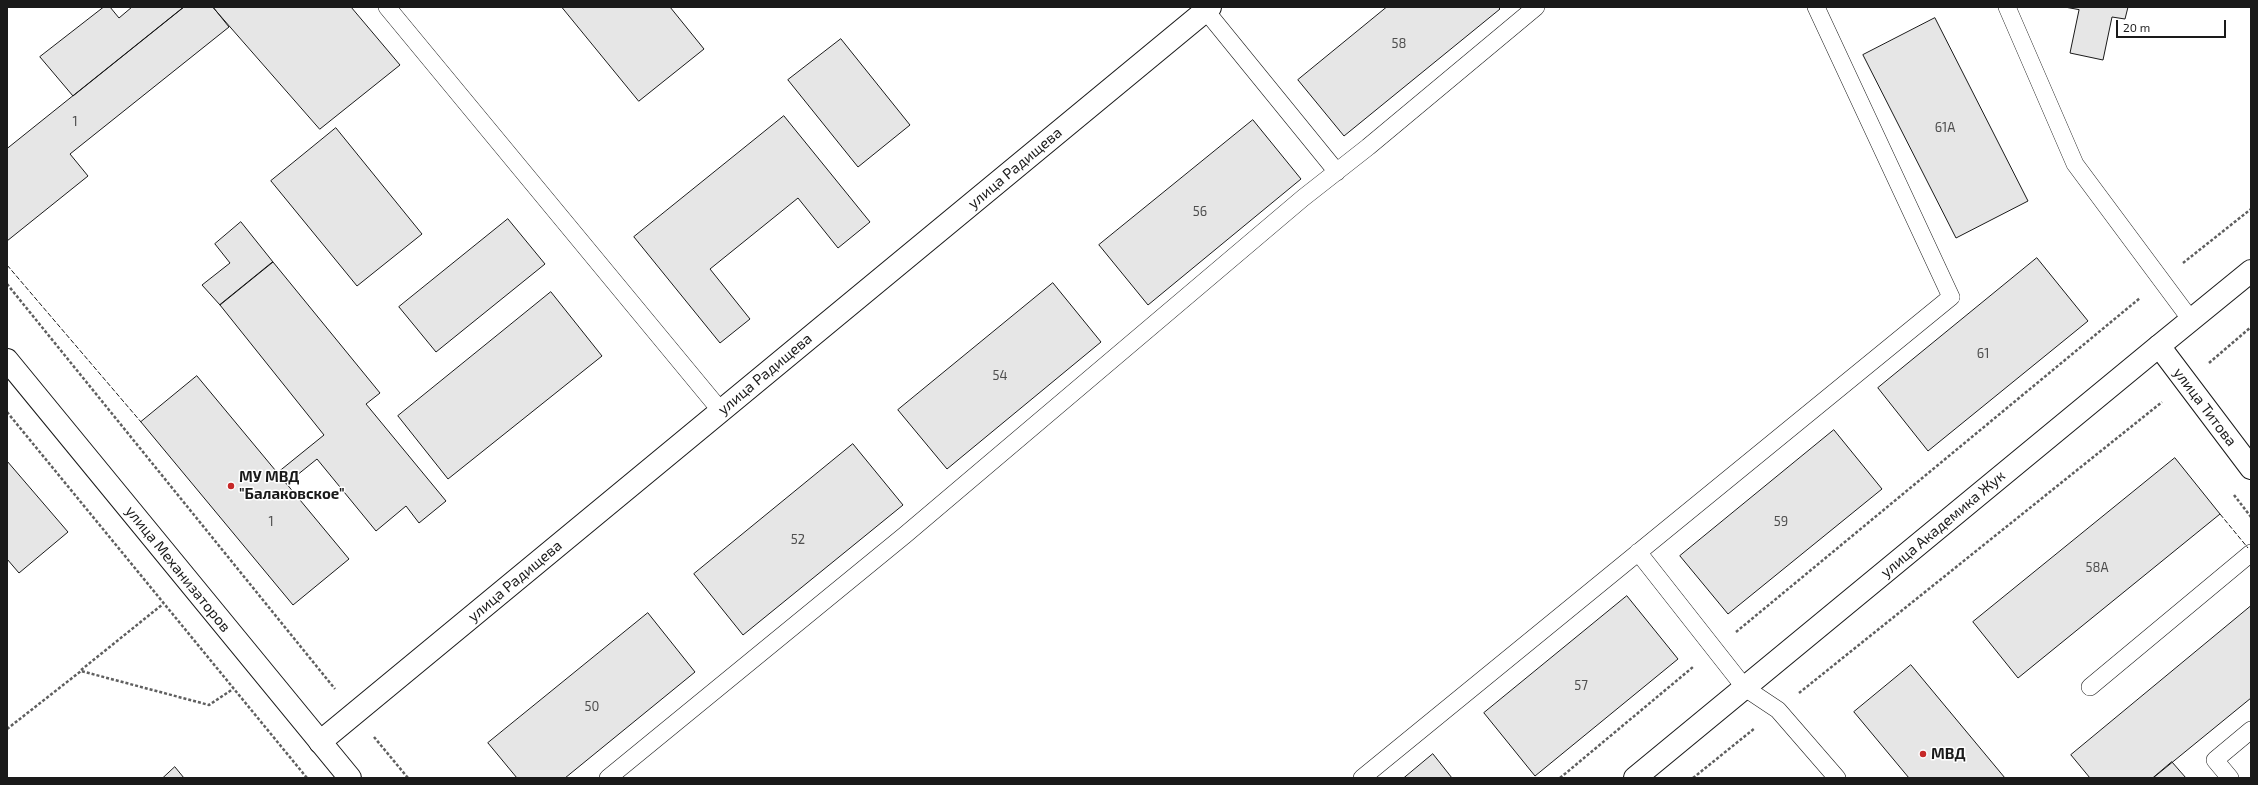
<!DOCTYPE html>
<meta charset="utf-8">
<style>
body{margin:0}
#map{position:relative;width:2258px;height:785px;overflow:hidden;background:#fff;font-family:"Exo 2",sans-serif}
canvas{display:block}
.frame{position:absolute;inset:0;border:8px solid #1a1a1a;pointer-events:none}
.scale{position:absolute;left:2116px;top:20px;width:110px;height:18px;box-sizing:border-box;border:2px solid #1a1a1a;border-top:0;padding-left:5px;font-size:12px;line-height:14px;white-space:nowrap;color:#1a1a1a;-webkit-text-stroke:3px #fff;paint-order:stroke}
</style>
<div id="map">
<canvas width="2258" height="785"></canvas>
<div class="frame"></div>
<div class="scale">20 m</div>
</div>
<script>
const c = document.querySelector('canvas').getContext('2d');
c.lineJoin = 'round';
function fillPath(path, color) { c.fillStyle = color; c.fill(path, 'evenodd'); }
function stroke(path, color, width, dash) { c.strokeStyle = color; c.lineWidth = width; c.lineCap = dash ? 'butt' : 'round'; c.setLineDash(dash || []); c.stroke(path); }
function label(font, color, halo, rows, align = 'center') {
  c.font = font + ' "Exo 2",sans-serif'; c.lineWidth = 3; c.setLineDash([]); c.textBaseline = 'middle'; c.strokeStyle = halo; c.fillStyle = color; for (const [text, x, y, turn = 0] of rows) {
    c.save(); c.translate(x, y); c.rotate((+turn || 0) * Math.PI / 180); c.textAlign = isNaN(turn) ? turn : align; if (halo) c.strokeText(text, 0, 0); c.fillText(text, 0, 0); c.restore();
  }
}
const building = new Path2D(`
 M104,7H110L119,18L132,7H184L73,96L40,57Z
 M184,7H213L229,27L70,154L88,176L7,241V149Z
 M213,7H351L400,65L320,129Z
 M562,7H670L704,49L639,101Z
 M1387,7H1498L1500,9L1344,136L1298,80Z
 M2065,7H2128L2125,19L2112,17L2103,60L2070,53L2079,10Z
 M1935,18L2028,201L1956,238L1863,55Z
 M841,39L910,125L858,167L788,80Z
 M784,116L870,222L838,248L798,198L710,269L750,319L720,343L634,237Z
 M1253,120L1301,179L1148,305L1099,245Z
 M336,128L422,234L357,286L271,181Z
 M508,219L545,264L436,352L399,307Z
 M241,222L273,262L220,305L202,285L230,263L215,244Z
 M2037,258L2088,321L1928,451L1878,388Z
 M273,262L380,393L366,404L446,501L419,523L406,506L376,531L317,459L286,484L277,473L324,435L220,305Z
 M1053,283L1101,342L947,469L898,410Z
 M551,292L602,356L448,479L398,416Z
 M197,376L349,559L293,605L141,422Z
 M1834,430L1882,489L1728,614L1680,556Z
 M853,444L903,505L743,635L694,574Z
 M2175,458L2220,514L2018,678L1973,622Z
 M7,461L68,532L19,573L7,559Z
 M1627,596L1678,659L1535,776L1484,713Z
 M2251,606V698L2153,778H2090L2071,755Z
 M648,613L695,672L565,778H517L488,743Z
 M1911,665L2005,778H1909L1854,712Z
 M1433,754L1452,778H1404Z
 M2172,762L2186,778H2153Z
 M175,767L184,778H163Z`);
fillPath(building, '#e6e6e6');
stroke(building, '#1a1a1a', 1);
const service = new Path2D(`
 M387,7L721,411
 M2007,7L2075,164L2191,320
 M1206,11L1337,172
 M1638,552L1745,688L1778,710L1837,778
 M2090,687L2251,553
 M608,778L905,535L1303,198L1368,147L1536,7
 M1362,778L1951,297L1816,7
 M2230,778L2215,760L2251,730`);
const minor = new Path2D(`
 M320,742L1210,7`);
const tertiary = new Path2D(`
 M7,360L350,778
 M1635,778L2159,346`);
const secondary = new Path2D(`
 M2251,271L2159,346L2251,468`);
stroke(service, '#1a1a1a', 18);
stroke(minor, '#1a1a1a', 24);
stroke(tertiary, '#1a1a1a', 24);
stroke(secondary, '#1a1a1a', 24);
stroke(new Path2D(`
 M2183,263L2251,209
 M7,284L335,689
 M2209,363L2251,327
 M7,412L307,778
 M2234,495L2251,517
 M1736,632L2140,298
 M81,670L163,604
 M1799,693L2162,402
 M7,729L81,671L209,705L233,689
 M374,737L408,778
 M1560,778L1693,667
 M1693,778L1755,728`), '#5f5f5f', 2.5, [3, 2]);
stroke(service, '#fff', 17);
stroke(minor, '#fff', 22);
stroke(tertiary, '#fff', 22);
stroke(secondary, '#fff', 22);
stroke(new Path2D(`
 M7,265L141,422
 M2220,514L2248,548`), '#1a1a1a', 1, [5, 2]);
for (const [x, y, r, color] of [
 [231,486,4,"#c62828"],
 [1923,754,4,"#c62828"]
]) { const dot = new Path2D(); dot.arc(x, y, r, 0, 2 * Math.PI); c.fillStyle = color; c.fill(dot); stroke(dot, '#fff', 1.5); }
label('13px', '#4d4d4d', null, [
 ["58",1399,44],
 ["1",75,122],
 ["61А",1945,128],
 ["56",1200,212],
 ["61",1983,354],
 ["54",1000,376],
 ["1",271,522],
 ["59",1781,522],
 ["52",798,540],
 ["58А",2097,568],
 ["57",1581,686],
 ["50",592,707]
]);
label('15px', '#1a1a1a', '#fff', [
 ["улица Радищева",1015,168,-40],
 ["улица Радищева",765,374,-40],
 ["улица Титова",2205,407,53],
 ["улица Академика Жук",1943,524,-40],
 ["улица Механизаторов",178,569,51],
 ["улица Радищева",515,581,-40]
]);
label('bold 15px', '#1a1a1a', '#fff', [
 ["МУ МВД",239,477],
 ["\"Балаковское\"",239,494],
 ["МВД",1931,754]
], 'left');
</script>
